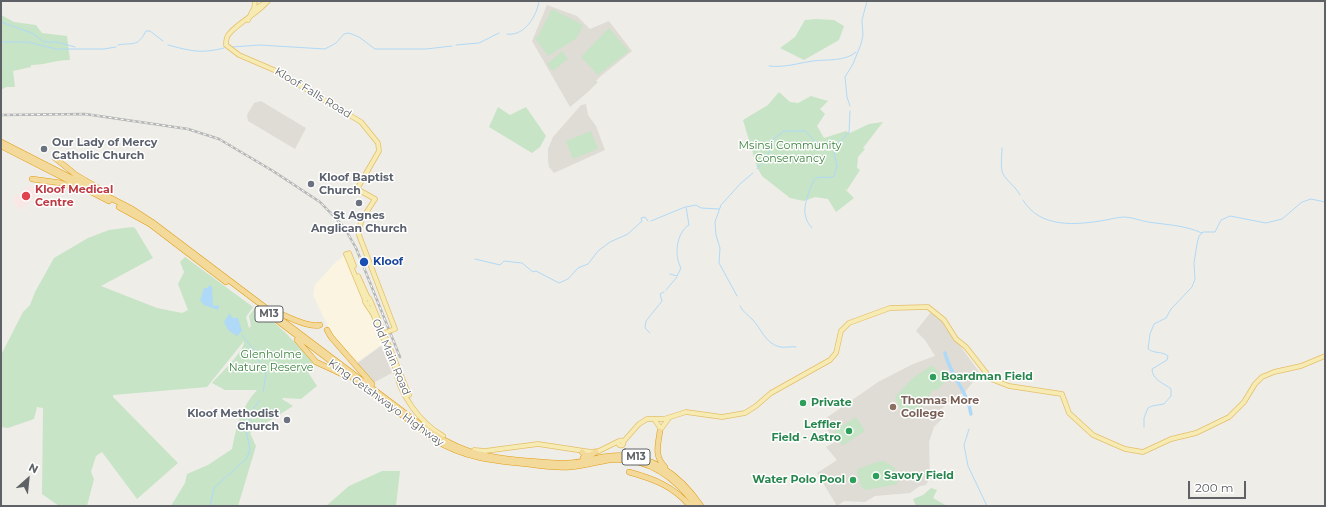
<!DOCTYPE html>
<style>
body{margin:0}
#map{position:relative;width:1326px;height:507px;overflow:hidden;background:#efede7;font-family:Montserrat,sans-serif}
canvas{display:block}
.frame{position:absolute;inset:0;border:2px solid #5e6266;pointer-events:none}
.north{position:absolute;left:8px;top:459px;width:40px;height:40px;-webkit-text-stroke:3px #fff;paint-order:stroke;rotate:27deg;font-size:11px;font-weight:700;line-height:16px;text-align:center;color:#5e6266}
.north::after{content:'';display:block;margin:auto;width:14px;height:18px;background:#5e6266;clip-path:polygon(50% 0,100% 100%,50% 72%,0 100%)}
.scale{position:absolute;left:1188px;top:481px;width:58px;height:18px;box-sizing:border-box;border:2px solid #5e6266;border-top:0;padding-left:5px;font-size:12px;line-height:14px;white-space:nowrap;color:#5e6266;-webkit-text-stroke:3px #fff;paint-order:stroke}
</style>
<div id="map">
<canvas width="1326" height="507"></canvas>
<div class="frame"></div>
<div class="north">N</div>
<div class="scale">200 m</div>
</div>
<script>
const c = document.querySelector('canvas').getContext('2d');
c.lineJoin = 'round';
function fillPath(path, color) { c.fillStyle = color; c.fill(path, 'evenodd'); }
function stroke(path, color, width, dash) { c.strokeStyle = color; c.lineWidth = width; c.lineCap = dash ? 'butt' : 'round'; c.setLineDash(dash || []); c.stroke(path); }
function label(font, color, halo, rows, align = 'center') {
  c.font = font + ' Montserrat,sans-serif'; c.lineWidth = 3; c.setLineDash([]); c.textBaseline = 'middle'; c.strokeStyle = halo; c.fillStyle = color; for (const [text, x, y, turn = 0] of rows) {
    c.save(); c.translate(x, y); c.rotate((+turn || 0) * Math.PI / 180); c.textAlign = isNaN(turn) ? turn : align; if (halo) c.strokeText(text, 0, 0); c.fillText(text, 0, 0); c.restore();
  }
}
fillPath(new Path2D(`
 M345,255L360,294L384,343L354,364L330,335L327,324L313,295L315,285L334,264Z`), '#fbf4e0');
fillPath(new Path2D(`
 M547,5L577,16L590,29L609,21L632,51L601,76L596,81L598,82L588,92L570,107L532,41Z
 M261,101L306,128L295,149L248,121L247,115L254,103Z
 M586,104L588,115L596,126L605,150L554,173L549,167L548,161V149L553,137L581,105Z
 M931,312L942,321L980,373L965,392L952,399L940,410L945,416L934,427L929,442L930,478L926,485L920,486L910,493L875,496L865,502L844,501L837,506L817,473L837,460L826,447L835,442L822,421L878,382L913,364L935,356L925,340L916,331Z
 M381,346L392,373L371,384L355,365Z`), '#dfdcd5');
fillPath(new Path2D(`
 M30,185L38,194L20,210L12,200Z`), '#f9e7e6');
fillPath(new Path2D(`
 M552,9L583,25L577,38L548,56L535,38L538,36Z
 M1,15L14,22L36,25L42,33L67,36L70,60C56,60 45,65 31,65V67L13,71L15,87H6L1,90Z
 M816,19L834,20L844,26L839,40L804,60L780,48L795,37L805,20Z
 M609,28L629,51L598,75L581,57Z
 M562,51L568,59L553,71L547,64Z
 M779,92L790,102L798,103L811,96L828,101L820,109L825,114L817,126L824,138L846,131L850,133L869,124L883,122L863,148L865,149L858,157L857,168L860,170L847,190L844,188L854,198L836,212L828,199L815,197L804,201L790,198L762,176L757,167L743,120L768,105Z
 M498,107L510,115L526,107L546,136L540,147L532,153L489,127Z
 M591,131L598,149L573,159L566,141Z
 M132,227L135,228L153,258L101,286L157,308L182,313L188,310L178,284L184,272L180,262L185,257L253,307L246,317L249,328L251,326L249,316L255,308C277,323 295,341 312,362L311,369L304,366L317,386L301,399L283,398L282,399L293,406L250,433L256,446L238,506H171L185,483L187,474L208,465L232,449C236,428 241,407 257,390H225L212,383C219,375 245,351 244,341L207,387L113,395V397L178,463L137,499L102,452L96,456L91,472L94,479L87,506H59L42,494L43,408L37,407L34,419L8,428L1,427V355L23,312L30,305L35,292L54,258L88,238L109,230Z
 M932,365L947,380L936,391L933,389L926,402L908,419L902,412L895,398L896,396L913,378Z
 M856,417L865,431L842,446L833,432Z
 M884,461L895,468V475L898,484L866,490L862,488L857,473V469L877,462Z
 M382,471H400L396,506H326L349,486Z
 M931,488L937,490L933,498L947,506H916L913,499L923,495Z`), '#c7e4c6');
fillPath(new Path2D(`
 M209,285L212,287L213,306L219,305L218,310L204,305L200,300L204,288H208Z
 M230,313L232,318H238L242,331L237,336L228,330L224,322Z`), '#afd9f7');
stroke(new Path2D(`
 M1,22L32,33L44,42H57L75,47
 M507,34C524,37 537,16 539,1
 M1,42H28L56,49H104L116,47
 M118,45C133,42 137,48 146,31H150L163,41
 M168,45C191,51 201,54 224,48
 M456,45L479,43L499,33
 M232,47L260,45L325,49L336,43L344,34L349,33L359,37L375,49H426L452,46
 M769,66C785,68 798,63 813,61C827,59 845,62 856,52
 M850,106L847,97L845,77L853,64L861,44L863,35L862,20L867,1
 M1002,148C1002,155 1000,168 1003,174C1007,181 1015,186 1020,195
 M757,169L769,152L771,141L784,131H805L821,147L838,143
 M1023,200C1040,229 1077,225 1106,220C1112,219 1118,217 1124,217C1132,217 1141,221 1148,222C1168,225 1184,225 1202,233
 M651,221L685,207
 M812,228C807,223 804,215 805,208C805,203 812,180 816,178C822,176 828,179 834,176L837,166L834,152L839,143L849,132L850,111
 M475,259L500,265L504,261L522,263L533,272L536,271L559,283L568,279L578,268L588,264L598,251L610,242L628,234L642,221L641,218L645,217L648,221
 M670,274L677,276L681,268C674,256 676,233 689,225L686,207L696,205L701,208L719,209
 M666,290L677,277
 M737,296L719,263L720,248L716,235L715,222L721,205L741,183L753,173
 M740,306C743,312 748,315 753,320C762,330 765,343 780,347C785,348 791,346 796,347
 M650,333L645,328L646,321L662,301L660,294L664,292
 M242,335L254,350L266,375L263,392
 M1144,427V418L1148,408L1152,406L1164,404L1171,396V389C1164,383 1152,380 1152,369L1167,360L1168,356C1162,351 1155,354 1148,349L1150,334L1154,324L1166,318L1171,309L1192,287L1195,279L1194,263L1197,244L1199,236L1203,232H1215L1221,220L1230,216L1266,223L1282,219L1302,202L1311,199L1325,202
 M969,429L964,445L968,466L987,506
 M210,506L214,488L247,458L250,449L246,431L251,412L260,400`), '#afd9f7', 1);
stroke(new Path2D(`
 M945,353C950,375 968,392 971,414`), '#afd9f7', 3.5);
const major = new Path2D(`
 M268,1C256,15 240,21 229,34C226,37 226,41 226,45L239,55L274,70L361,122L378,143L379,151L357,189L375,199L361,221L359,235L395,329L392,330
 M254,9L255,1
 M248,20L253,10L263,4
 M349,253L354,266
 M346,254L365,300
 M358,276L368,298
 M371,302L409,395
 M367,304L371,302L369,298H366L365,302L373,314L395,367C399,394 420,423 443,436
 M654,419L661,429
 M661,429L669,418
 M618.5 443a2.5 2.5 0 1 1 5 0a2.5 2.5 0 1 1-5 0Z
 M623,442L639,424L647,419H664L686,412L722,417L745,413L756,406L771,393L830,360L836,353L841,331L849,323L890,308L928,307L944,320L956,339L966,347L991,379L1009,386L1062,394L1069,413L1093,435L1125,449L1143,452L1171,439L1196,433L1229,417L1244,402L1255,384L1262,377L1274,372L1301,366L1325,356
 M474,450L485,451L538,444L591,452L599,451L619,441`);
const highway = new Path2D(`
 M1,142L132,209L152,222L418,423C457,452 480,457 528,461C541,462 555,464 568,463C582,463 596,457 610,456C650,452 680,475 701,506
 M1,146L109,201
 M55,158L76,175L100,189
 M32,179L61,183L83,191
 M119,207L150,224L226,282
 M272,309C282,315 309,328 320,325
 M278,321L435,440C464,458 494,461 528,464C542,466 556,468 570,467C583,466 596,462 609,460C647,456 675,477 696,506
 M327,330L331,337L372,384
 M297,340L316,362L342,374
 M660,431C658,445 654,456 665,467
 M582,452L585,455L583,458
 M584,458L596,452
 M629,472C654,479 673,486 690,506`);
stroke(major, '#e4bf6b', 5.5);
stroke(highway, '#e09c16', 6);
stroke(major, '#f7ebb4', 4);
stroke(highway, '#f3da9a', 5);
const rail = new Path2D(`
 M1,115L85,114L188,129L219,139L273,171L320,202L344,227L356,248L400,357`);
stroke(rail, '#b5b6b6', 2.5);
stroke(rail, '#fff', 1, [3]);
const majorBridge = new Path2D(`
 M387,332L392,330`);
stroke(majorBridge, '#e4bf6b', 5.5, []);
stroke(majorBridge, '#f7ebb4', 4);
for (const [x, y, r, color] of [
 [44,149,4,"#6b7280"],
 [311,184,4,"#6b7280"],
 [26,196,5,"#e0444e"],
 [359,203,4,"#6b7280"],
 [364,262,5,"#1a4fb4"],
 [933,377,4,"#2e9e5b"],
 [803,403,4,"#2e9e5b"],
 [893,407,4,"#8d6e63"],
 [287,420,4,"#6b7280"],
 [849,431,4,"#2e9e5b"],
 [876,476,4,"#2e9e5b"],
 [853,480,4,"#2e9e5b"]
]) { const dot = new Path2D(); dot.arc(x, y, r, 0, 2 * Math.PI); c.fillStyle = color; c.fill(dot); stroke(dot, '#fff', 1.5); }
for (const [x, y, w] of [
 [269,314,28],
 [636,457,28]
]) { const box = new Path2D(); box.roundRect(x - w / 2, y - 8, w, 16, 3); c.fillStyle = '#fff'; c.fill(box); stroke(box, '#5e6266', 1); }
label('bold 10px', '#5e6266', null, [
 ["M13",269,314],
 ["M13",636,457]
]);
label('11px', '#5e6266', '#fff', [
 ["Kloof Falls Road",313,93,31],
 ["Old Main Road",391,357,67],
 ["King Cetshwayo Highway",386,403,36]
]);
label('bold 11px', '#5b616d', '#fff', [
 ["Our Lady of Mercy",52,143],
 ["Catholic Church",52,156],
 ["Kloof Baptist",319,178],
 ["Church",319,191],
 ["St Agnes",359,216,"center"],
 ["Anglican Church",359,229,"center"],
 ["Kloof Methodist",279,414,"right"],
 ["Church",279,427,"right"]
], 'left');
label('11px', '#3f8441', '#fff', [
 ["Msinsi Community",790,146],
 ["Conservancy",790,159],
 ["Glenholme",271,355],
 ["Nature Reserve",271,368]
]);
label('bold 11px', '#be3a42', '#fff', [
 ["Kloof Medical",35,190],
 ["Centre",35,203]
], 'left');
label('bold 11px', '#164399', '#fff', [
 ["Kloof",373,262]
], 'left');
label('bold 11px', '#27864d', '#fff', [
 ["Boardman Field",941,377],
 ["Private",811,403],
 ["Leffler",841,425,"right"],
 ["Field - Astro",841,438,"right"],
 ["Savory Field",884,476],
 ["Water Polo Pool",845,480,"right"]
], 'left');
label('bold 11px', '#785e54', '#fff', [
 ["Thomas More",901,401],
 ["College",901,414]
], 'left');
</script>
